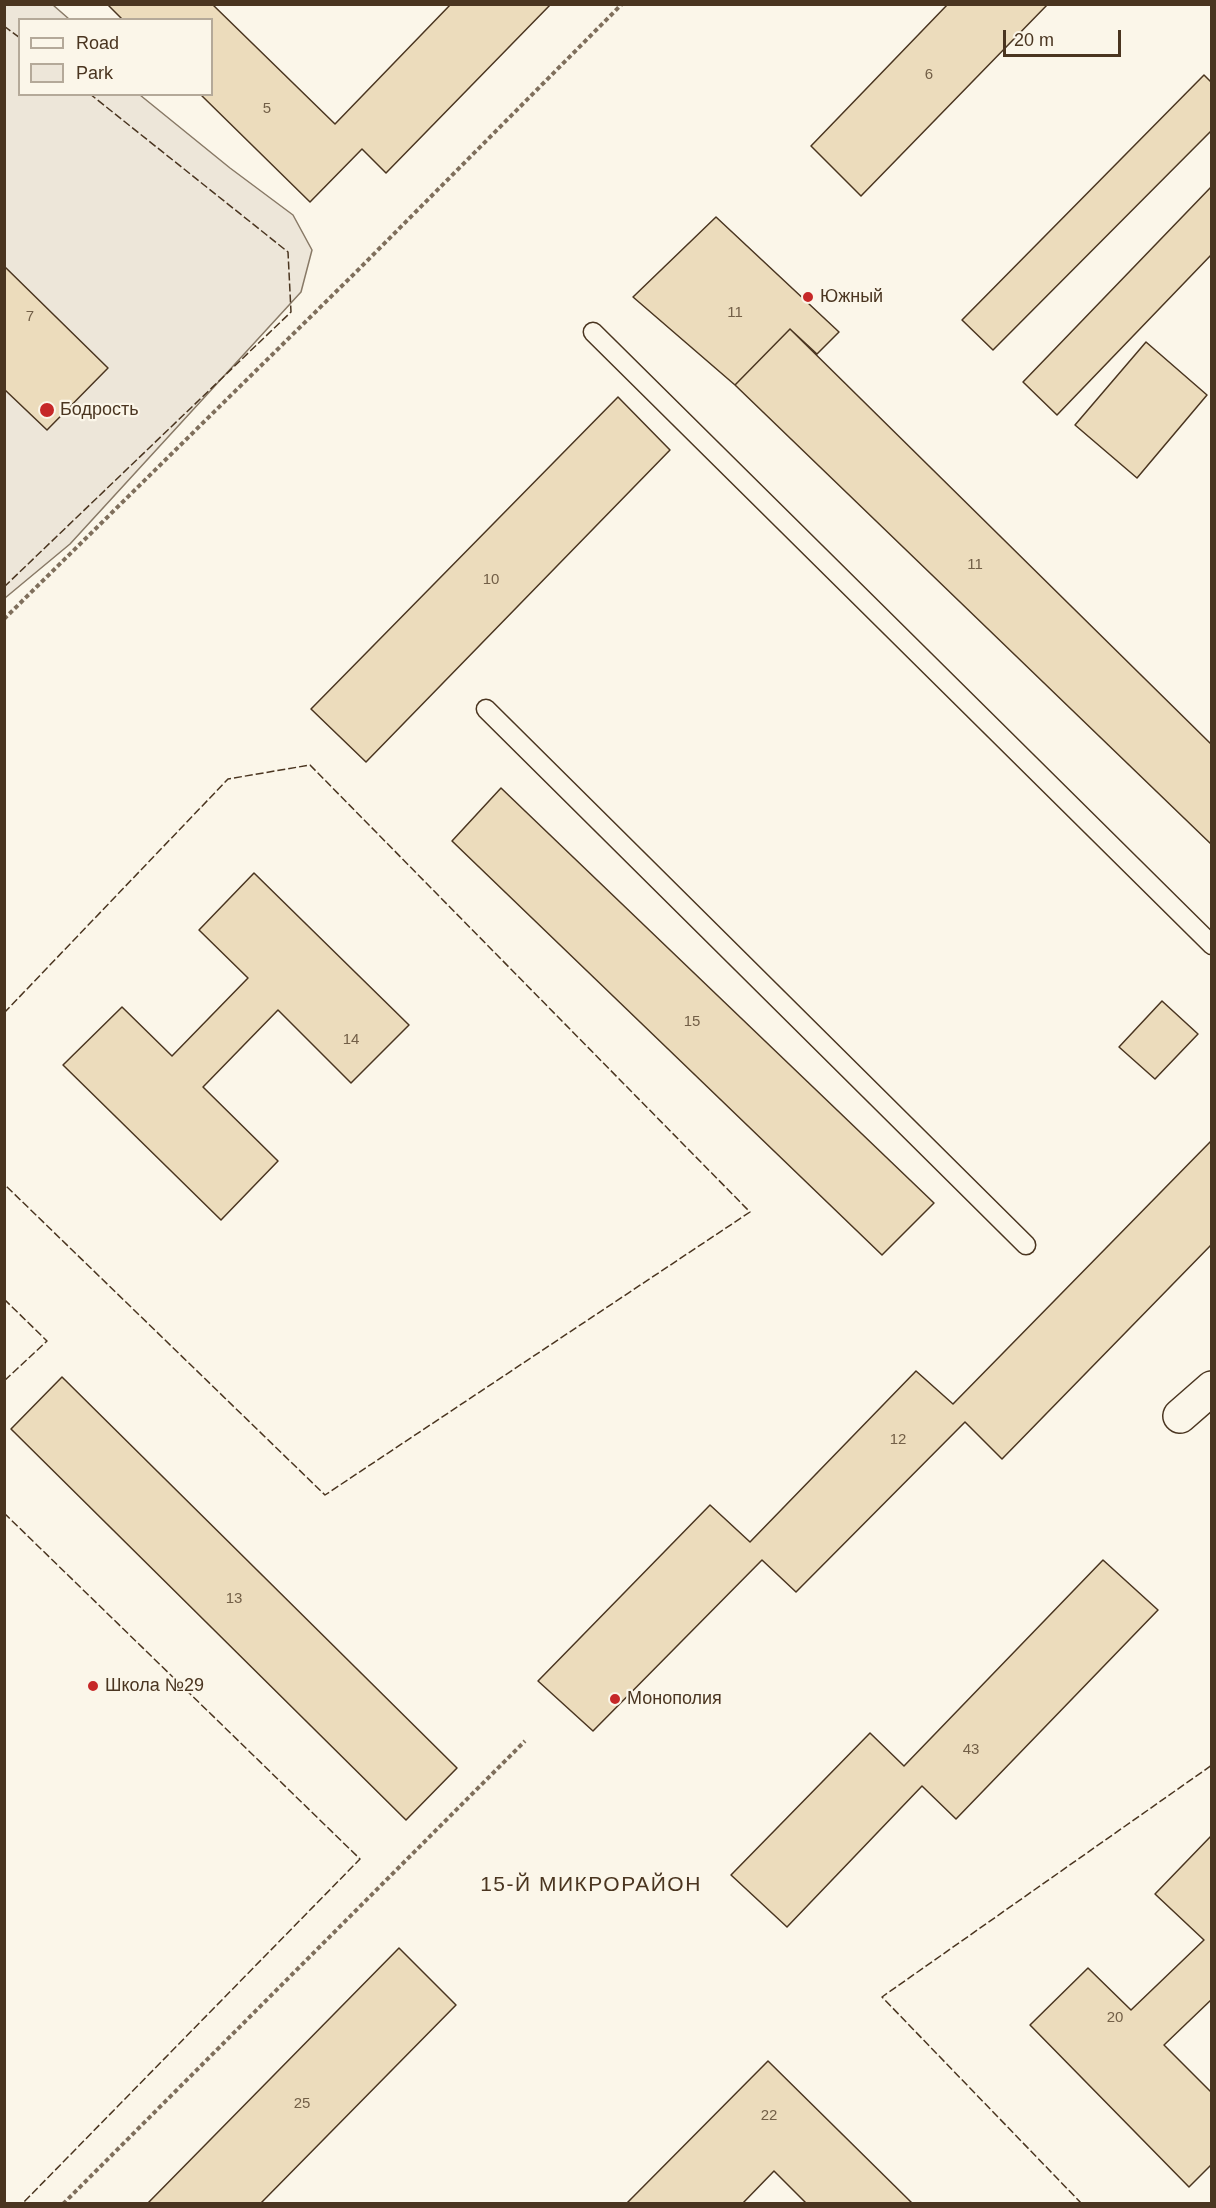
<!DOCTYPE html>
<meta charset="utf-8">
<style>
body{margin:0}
#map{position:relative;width:1216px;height:2208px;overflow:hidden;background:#fbf6e9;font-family:Helvetica,sans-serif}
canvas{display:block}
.frame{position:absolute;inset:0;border:6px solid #4a3520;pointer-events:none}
.legend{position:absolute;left:18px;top:18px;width:195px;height:78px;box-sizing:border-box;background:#fbf6e9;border:2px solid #b4a999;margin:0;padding:8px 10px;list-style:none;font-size:18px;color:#4a3520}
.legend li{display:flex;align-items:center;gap:12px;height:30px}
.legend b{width:30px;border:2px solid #b4a999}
.scale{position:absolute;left:1003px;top:30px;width:118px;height:27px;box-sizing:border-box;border:3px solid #4a3520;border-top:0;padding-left:8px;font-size:18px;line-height:21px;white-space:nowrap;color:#4a3520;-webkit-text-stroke:4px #fbf6e9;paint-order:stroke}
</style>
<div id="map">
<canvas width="1216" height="2208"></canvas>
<div class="frame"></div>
<ul class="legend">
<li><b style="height:8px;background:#fbf6e9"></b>Road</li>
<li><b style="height:16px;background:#ede6d9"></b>Park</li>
</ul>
<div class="scale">20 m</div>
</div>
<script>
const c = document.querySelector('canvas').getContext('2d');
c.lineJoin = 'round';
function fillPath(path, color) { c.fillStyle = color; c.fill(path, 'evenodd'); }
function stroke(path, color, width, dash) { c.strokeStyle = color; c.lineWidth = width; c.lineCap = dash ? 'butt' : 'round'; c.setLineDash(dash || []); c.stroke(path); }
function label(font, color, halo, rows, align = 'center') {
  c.font = font + ' Helvetica,sans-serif'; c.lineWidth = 4.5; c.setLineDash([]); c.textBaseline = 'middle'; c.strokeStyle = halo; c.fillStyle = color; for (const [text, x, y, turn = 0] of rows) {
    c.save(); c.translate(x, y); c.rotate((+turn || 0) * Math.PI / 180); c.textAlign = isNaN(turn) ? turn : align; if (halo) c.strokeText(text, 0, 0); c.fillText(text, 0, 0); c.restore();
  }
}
const green = new Path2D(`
 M5,5H53L69,19L20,20V94L140,95L230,168L293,215L312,250L301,292L70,544L5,598Z`);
fillPath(green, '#ede6d9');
stroke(green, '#887966', 1.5);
const building = new Path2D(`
 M107,4H212L335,124L451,4H551L386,173L362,149L310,202L200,94H212V20H123Z
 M948,4H1048L861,196L811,146Z
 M1204,75L1212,83V130L993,350L962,320Z
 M1212,186V254L1057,415L1023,382Z
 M716,217L839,332L817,354L790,329L735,385L633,297Z
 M4,266L108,368L47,430L4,389Z
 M790,329L1212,745V845L735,385Z
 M1146,342L1207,395L1137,478L1075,425Z
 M618,397L670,450L366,762L311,709Z
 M501,788L934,1203L882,1255L452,841Z
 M254,873L409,1025L351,1083L278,1010L203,1087L278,1161L221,1220L63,1065L122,1007L172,1056L248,978L199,930Z
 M1162,1001L1198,1034L1155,1079L1119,1047Z
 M1212,1140V1244L1002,1459L965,1422L796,1592L762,1560L593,1731L538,1681L710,1505L750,1542L916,1371L953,1404Z
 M62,1377L457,1768L406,1820L11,1429Z
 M1103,1560L1158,1610L956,1819L922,1786L787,1927L731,1875L870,1733L904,1766Z
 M1212,1835V1999L1164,2045L1212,2093V2164L1189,2187L1030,2025L1088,1968L1131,2010L1204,1940L1155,1894Z
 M399,1948L456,2005L260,2204H147Z
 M768,2061L913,2204H807L774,2171L742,2204H626Z`);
fillPath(building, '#ecdcbc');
stroke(building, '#4a3520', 1.5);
const service = new Path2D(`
 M593,332L1212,945
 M486,709L1026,1245`);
const minor = new Path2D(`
 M1180,1416L1212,1388`);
stroke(service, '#4a3520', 21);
stroke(minor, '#4a3520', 36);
stroke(new Path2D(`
 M4,619L357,271L622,4
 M63,2204L525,1741`), '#7f6f5c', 4, [4.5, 3]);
stroke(service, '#fbf6e9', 18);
stroke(minor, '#fbf6e9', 33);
stroke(new Path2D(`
 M4,26L20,38
 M4,587L291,312L288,252L90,94
 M4,1013L228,779L310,765L750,1212L325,1495L4,1184
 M4,1299L47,1341L4,1381
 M4,1513L360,1859L22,2204
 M1082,2204L882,1997L1212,1765`), '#4a3520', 1.5, [8, 3]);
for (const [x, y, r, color] of [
 [808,297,6,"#c62828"],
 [47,410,8,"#c62828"],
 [93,1686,6,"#c62828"],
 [615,1699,6,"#c62828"]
]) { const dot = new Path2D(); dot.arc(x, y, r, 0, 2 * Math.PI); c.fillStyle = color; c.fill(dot); stroke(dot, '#fbf6e9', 2); }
label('15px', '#725f47', null, [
 ["6",929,75],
 ["5",267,109],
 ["11",735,313],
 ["7",30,317],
 ["11",975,565],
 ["10",491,580],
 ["15",692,1022],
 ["14",351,1040],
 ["12",898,1440],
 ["13",234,1599],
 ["43",971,1750],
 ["20",1115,2018],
 ["25",302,2104],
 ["22",769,2116]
]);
label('18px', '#4a3520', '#fbf6e9', [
 ["Южный",820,297],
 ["Бодрость",60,410],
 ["Школа №29",105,1686],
 ["Монополия",627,1699]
], 'left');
c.letterSpacing = '1.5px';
label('21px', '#4a3520', '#fbf6e9', [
 ["15-Й МИКРОРАЙОН",591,1885]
]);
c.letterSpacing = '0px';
</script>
